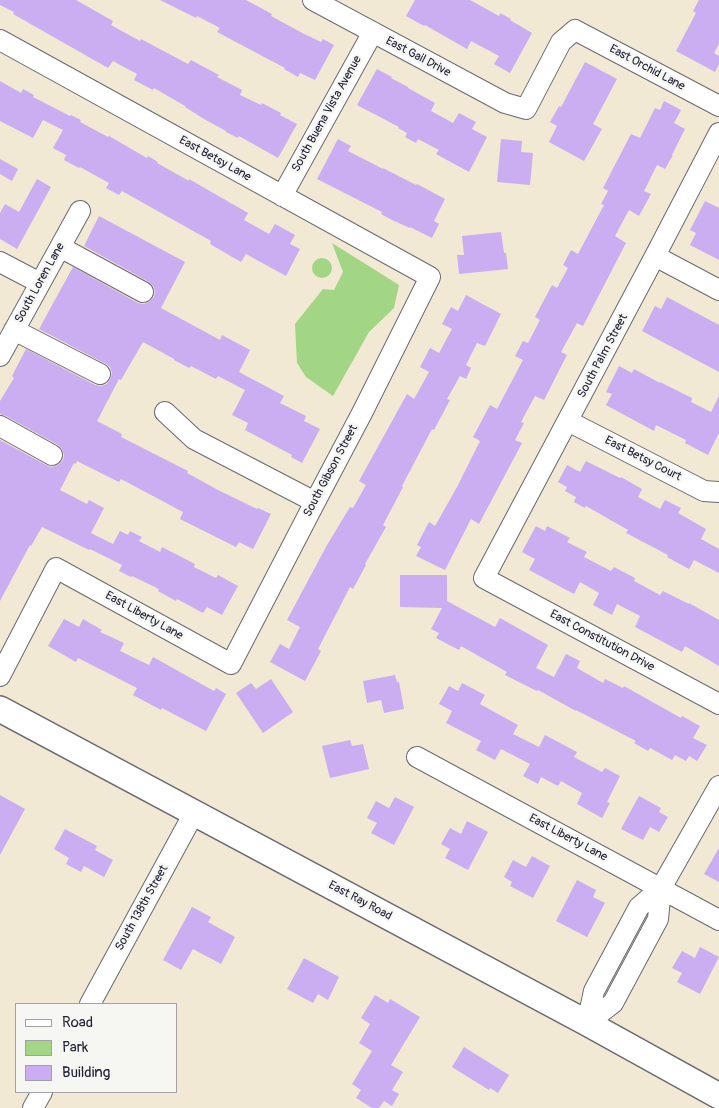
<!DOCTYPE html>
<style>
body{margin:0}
#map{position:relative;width:719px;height:1108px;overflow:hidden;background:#f1e9d4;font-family:Pangolin,sans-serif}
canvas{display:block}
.legend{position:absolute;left:15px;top:1003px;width:162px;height:90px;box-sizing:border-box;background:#f6f6f2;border:1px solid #a1a1a9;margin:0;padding:6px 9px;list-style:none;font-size:15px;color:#22223b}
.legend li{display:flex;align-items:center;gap:10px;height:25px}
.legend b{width:25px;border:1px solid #a1a1a9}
</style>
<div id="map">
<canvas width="719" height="1108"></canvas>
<ul class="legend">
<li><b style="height:6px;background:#fff"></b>Road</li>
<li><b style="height:14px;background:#a2d584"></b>Park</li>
<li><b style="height:14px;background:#cbadf1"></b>Building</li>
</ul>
</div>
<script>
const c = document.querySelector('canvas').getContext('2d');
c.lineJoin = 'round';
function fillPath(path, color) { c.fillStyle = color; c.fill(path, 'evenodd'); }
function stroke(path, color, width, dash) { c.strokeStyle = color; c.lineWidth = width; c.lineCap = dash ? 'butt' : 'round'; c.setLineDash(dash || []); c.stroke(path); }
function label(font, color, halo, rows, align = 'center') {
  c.font = font + ' Pangolin,sans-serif'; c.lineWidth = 5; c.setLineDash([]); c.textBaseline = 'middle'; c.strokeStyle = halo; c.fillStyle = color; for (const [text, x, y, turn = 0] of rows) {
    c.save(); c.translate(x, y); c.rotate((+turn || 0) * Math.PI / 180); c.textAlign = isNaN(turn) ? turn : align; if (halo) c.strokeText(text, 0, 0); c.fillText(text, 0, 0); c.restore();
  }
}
fillPath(new Path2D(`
 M332,243L399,285L394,308L369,332L333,396L306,377L297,363L295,324L323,289L334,290L343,272Z
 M312 268a10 10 0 1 1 20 0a10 10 0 1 1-20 0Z`), '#a2d584');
fillPath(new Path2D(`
 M0,0H76L113,21L111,25L140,41L141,39L188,64L191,60L219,75L217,77L242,90L240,95L261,105L262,103L281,113L280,115L297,124L278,158L239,136L238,138L226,132V131L204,119L185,107V106L154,88L153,90L134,80L137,74L113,61L108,68L13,14L14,12L0,5Z
 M160,0H246L272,14L271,16L304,34L321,42L323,39L334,45L315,80L300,73L298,77L284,69L285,68L217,32L220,28L197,16L196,18Z
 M415,0H470L499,16L500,13L511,19L510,20L532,33L510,73L494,64L499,56L471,41L467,49L425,25L424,26L406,16Z
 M699,0H719V44L714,53L719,56V64L715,72L676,51L696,13L693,11Z
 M585,62L617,79L593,124L602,129L584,161L549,142L557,126L550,122L559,106L561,107Z
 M377,69L392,77L391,78L408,87V88L435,103L431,111L453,123L459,113L476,122L472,129L487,137L469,172L436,154L439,150L418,139L416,143L405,137L407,133L398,128L399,127L357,105Z
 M0,81L21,93L23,89L34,95L33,97L70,116L71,115L81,120L80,122L108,137L109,136L147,158L148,156L158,162L157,163L189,181V179L248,213L244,220L269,234L275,224L295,235L290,244L300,249L286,276L246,254L241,262L210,244L211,241L122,191L119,195L106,188L109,183L80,167L79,168L64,160L66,155L53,148L63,130L43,120L33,138L0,121Z
 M664,101L681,110L674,123L685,129L672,155H673L665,169L657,165L644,191L651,194L639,216L629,210L615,236L626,243L583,326L577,323L561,352L567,355L544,400L535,396L521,422L524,423L515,440L522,443L479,524L471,519L445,570L416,556L421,547L417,545L429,522L435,526L457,487L480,441L473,437L490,405L497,409L523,360L515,356L523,341L528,343L540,320L535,317L552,285L557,288L568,268L563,265L571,250L578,254L604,205L601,204L608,191L603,188L631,134L640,138L655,108L660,110Z
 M338,139L351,146L348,151L383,169V168L416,185L417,184L445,199L434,221L439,224L432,238L410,227V228L392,220L381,214L382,212L317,179Z
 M501,139L522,141L521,152L533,153L530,185L497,182Z
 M0,159L18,169L12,181L0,174Z
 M37,179L51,187L17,249L0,239V213L5,204L19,212Z
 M705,201L719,208V260L690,245L696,233L690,230Z
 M99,216L185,262L161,308L220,340L222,335L250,350L239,372L284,396L280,403L306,416L304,421L320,429L302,463L291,457L292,455L245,430L248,423L232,415L245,390L218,376L216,379L191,366L189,368L174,360V359L143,342L121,380L119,379L97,421L122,434L121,437L188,471L187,473L218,490L257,509L258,508L271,514L253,549L239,542L236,547L180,519L183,512L121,479L119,482L77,461L76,464L74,463L60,490L87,504L89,500L104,508L91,533L113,544L120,531L128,535L130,531L142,537L139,541L160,552L162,547L195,564L194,567L216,578L218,575L238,586L222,615L207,607L203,613L177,599L176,601L158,591L159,589L132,576L131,577L119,571L122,565L90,549L89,550L42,527L31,546L30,545L0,601V440L46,465L52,467L58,465L63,460L64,455L62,449L58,445L6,416L0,414V401L14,378L12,376L26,349L95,385L101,386L107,384L110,380L112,373L110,367L106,364L39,329L73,267L138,303L144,304L149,302L154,297L155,291L153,286L149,282L84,246Z
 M501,232L504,253H506L508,269L459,274L457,255H464L462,236Z
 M466,295L501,314L485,346L477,343L466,365L471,368L466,379L460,376L447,399L450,400L434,430L432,429L402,486L403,487L383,525L386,527L365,564L366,565L353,589L350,587L318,649L321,651L305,681L270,662L280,644L289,649L300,627L287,620L327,545L350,507L353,508L366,485L359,481L407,394L414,399L429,372L420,367L430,348L439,353L452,329L442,324L451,307L458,311Z
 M667,297L719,325V372L642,331L655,306L661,309Z
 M619,366L632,373L634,369L660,383V382L692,398L691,402L711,412L719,396V433L708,455L685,443L686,440L656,425L654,431L606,405L612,394L606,392Z
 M586,461L620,478L621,477L642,489L638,497L660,509L665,500L681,508L678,513L706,529L701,539L719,549V573L694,560L689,569L667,557L668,555L626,533L628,530L586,506L585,508L574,502L576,497L565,491L567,487L558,482L567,465L580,472Z
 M536,526L545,531L547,526L570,538L567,542L587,552L584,557L611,571L614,567L635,578L634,581L660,595L663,591L689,604V603L719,620V666L685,646L682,652L635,627L640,616L617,604L612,615L593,605L599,593L580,582L574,594L529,570L535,559L522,552Z
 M400,575H447V601L495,627L500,618L548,645L536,668L554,677L566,654L580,661L577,668L603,683L605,679L623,688L624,686L681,718L682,716L700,726L693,738L707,745L697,761L689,756L686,761L675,755L672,760L650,748L648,751L634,743L636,741L576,710V711L538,690L537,691L505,675L507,672L461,646L459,650L436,638L439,633L431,629L442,608L400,607Z
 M64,619L79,627L83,619L102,630L100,632L124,643L120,651L149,665L153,657L214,691L216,688L226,694L206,731L162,708L161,710L133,695L137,688L78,658L76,662L48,646Z
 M395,675L397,682H399L404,709L384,713L381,700L367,703L363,681Z
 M271,679L293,712L263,733L236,693L251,683L256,689Z
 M462,683L485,695L480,704L518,725L513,734L539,747L545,735L577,752L574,757L602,772L605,768L620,776L607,802L610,803L602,818L577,804L582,793L561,781L558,786L541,777L538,784L523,776L530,764L501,749L495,760L476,750L481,741L446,723L452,711L439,704L449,686L458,691Z
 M350,740L352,746L363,744L369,769L330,778L322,746Z
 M0,795L25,809L0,855Z
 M639,796L661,808L659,812L668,817L659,832L650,827L643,840L621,829Z
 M395,797L414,807L394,845L371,833L377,823L367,818L376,801L389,808Z
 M467,821L488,832L468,870L445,858L450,849L441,844L450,828L461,834Z
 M65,829L97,846L95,850L113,860L104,877L84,866L81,872L66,864L69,858L54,849Z
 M719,848V882L704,874Z
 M532,856L550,866L533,898L510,886L512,882L504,877L513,860L526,867Z
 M577,880L596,890L593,897L605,903L587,937L556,921Z
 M192,907L211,917L208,922L235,937L221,964L193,949L181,970L163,960Z
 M700,947L719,957L700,994L677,982L682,973L672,968L682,951L695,958Z
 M304,958L339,977L328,1000L318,994L313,1003L287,989Z
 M375,995L388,1003L390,999L420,1017L391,1065L403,1072L392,1090L399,1094L392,1106L384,1101L379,1108H372L356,1098L361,1090L352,1084L372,1051L359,1043L370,1024L361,1018Z
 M464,1047L509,1075L498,1093L490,1088L489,1090L452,1067Z`), '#cbadf1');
const minor = new Path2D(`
 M313,0L505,103L526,109L561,42L575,30L719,106
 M0,40L430,277L362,413L315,502L231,664L56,568L0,676
 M719,133L655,256L484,578L719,704
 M282,196L373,32
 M60,247L143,292
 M655,256L719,290
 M0,262L40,283
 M14,330L100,374
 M0,356L80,211
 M165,412L194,439L315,502
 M568,421L704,491L719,492
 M0,426L52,455
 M417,757L719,920
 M90,1004L194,813
 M587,1023L594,991L639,907L661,888L719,786
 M587,1023L613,1003L658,919L661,888
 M33,1108L42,1092`);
const major = new Path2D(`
 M0,709L587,1023L719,1096`);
stroke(minor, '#6a6871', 22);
stroke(major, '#6a6871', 28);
stroke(minor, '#fff', 20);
stroke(major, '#fff', 25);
label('12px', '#22223b', '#f6f6f2', [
 ["East Gail Drive",418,57,28],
 ["East Orchid Lane",647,68,28],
 ["South Buena Vista Avenue",327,114,-61],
 ["East Betsy Lane",215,159,29],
 ["South Loren Lane",40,283,-61],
 ["South Palm Street",603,356,-62],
 ["East Betsy Court",643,459,27],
 ["South Gibson Street",331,471,-62],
 ["East Liberty Lane",144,616,29],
 ["East Constitution Drive",602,641,28],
 ["East Liberty Lane",568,838,28],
 ["East Ray Road",360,901,28],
 ["South 138th Street",142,908,-61]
]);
</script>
